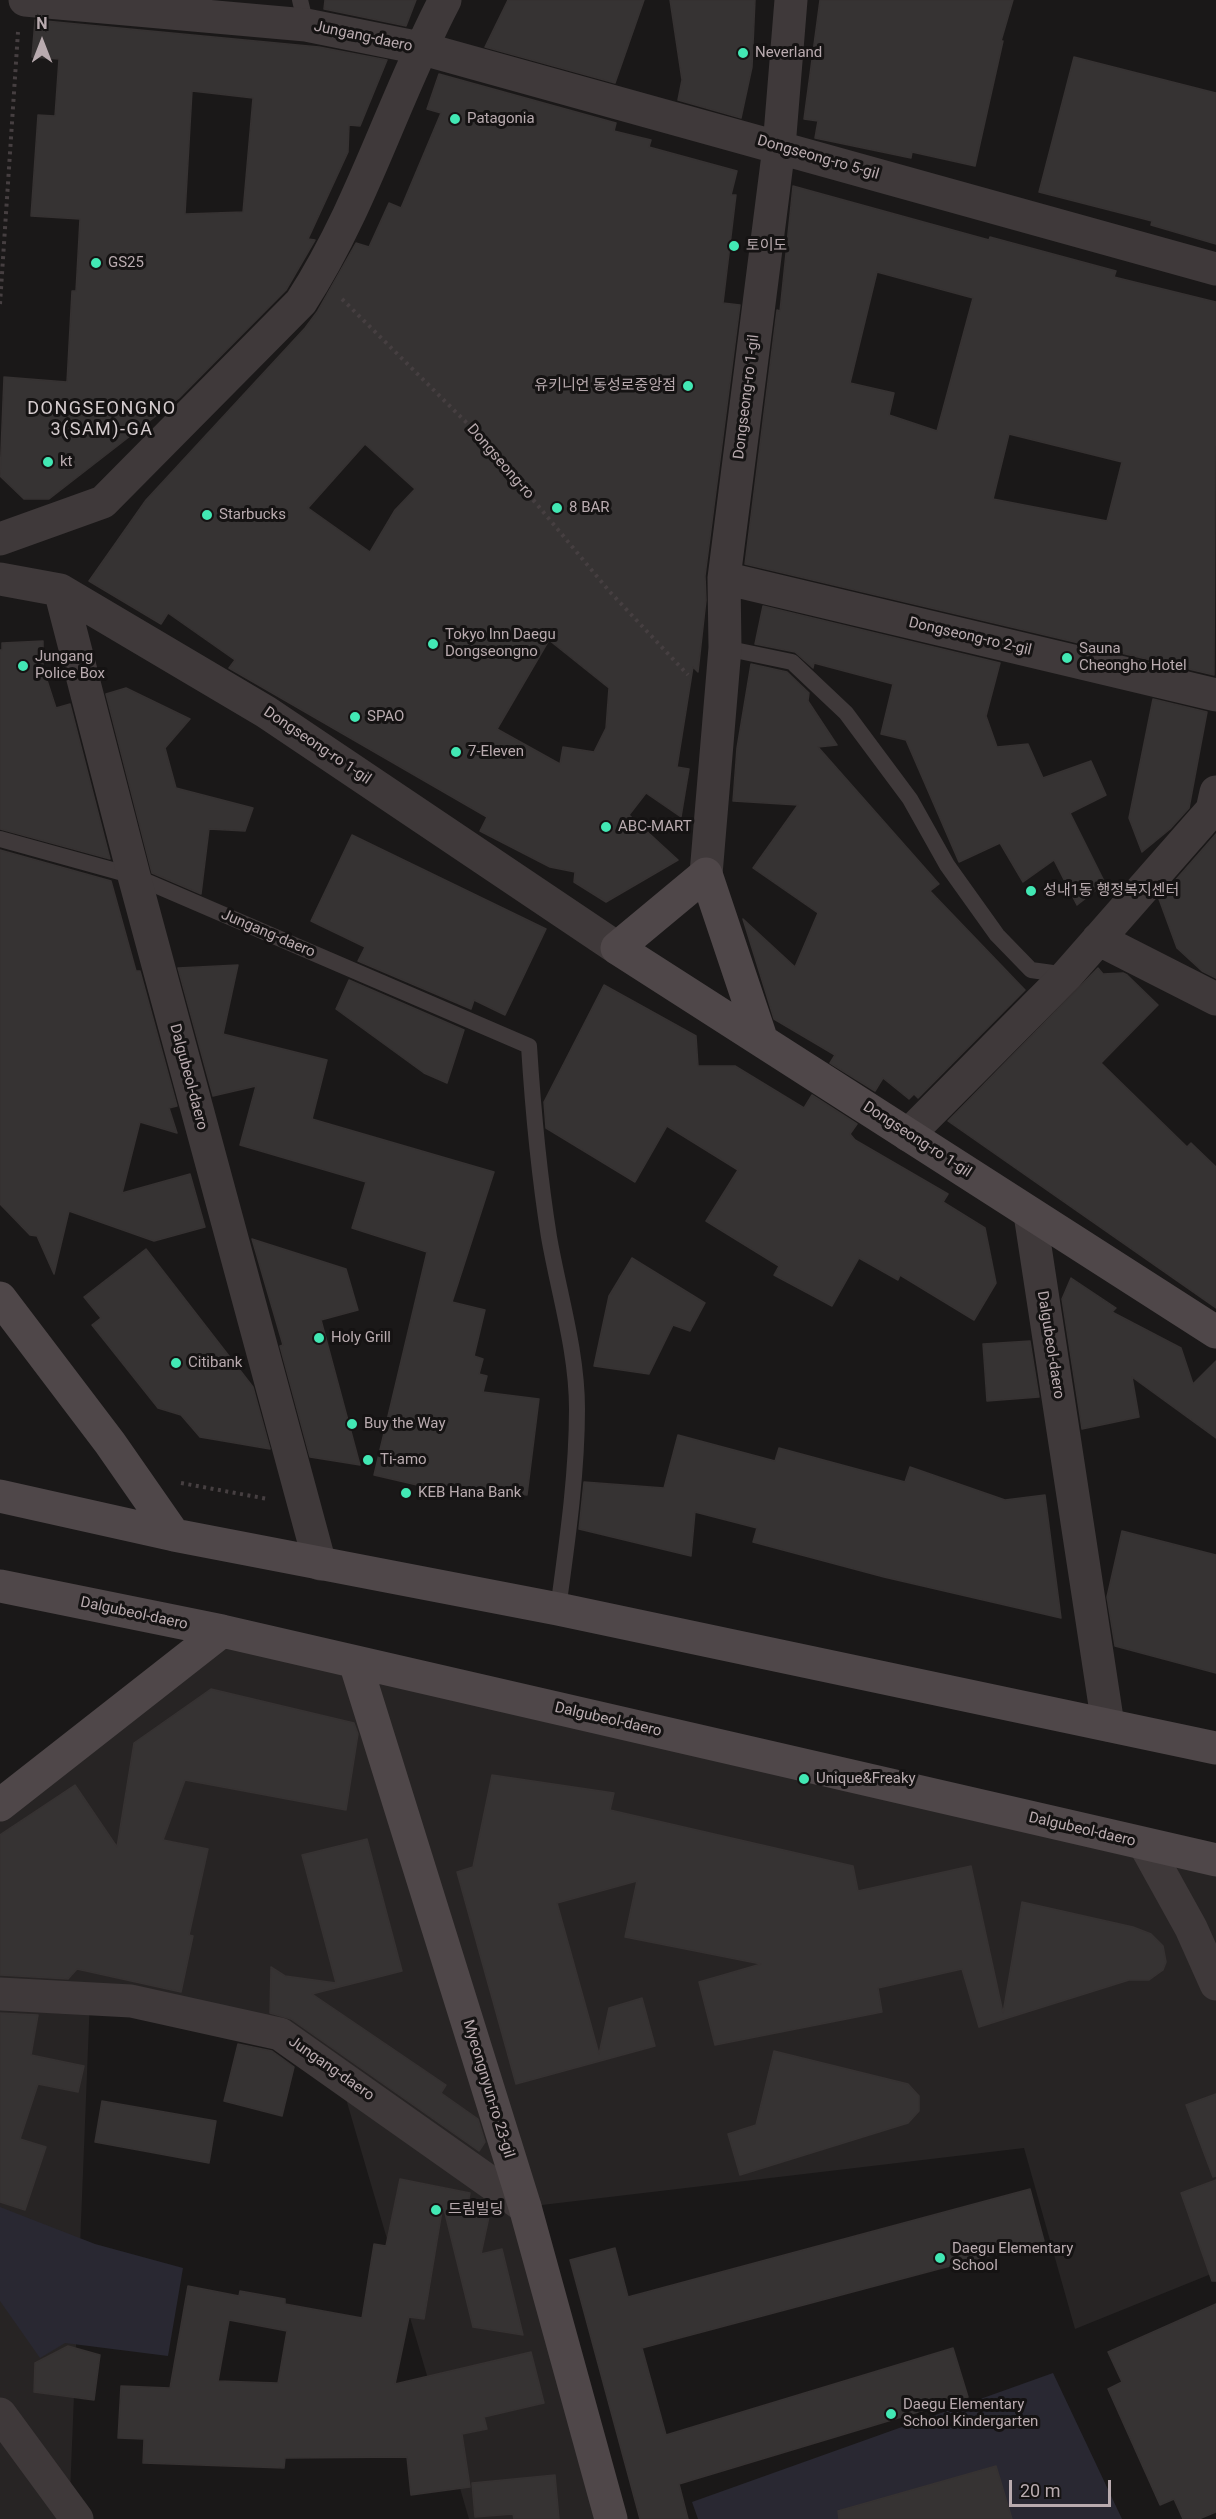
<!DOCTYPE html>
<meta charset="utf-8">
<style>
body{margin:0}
#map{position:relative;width:1216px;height:2519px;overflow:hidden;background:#1a1818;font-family:Roboto,sans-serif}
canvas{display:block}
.north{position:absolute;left:12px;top:12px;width:60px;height:60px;-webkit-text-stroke:4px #151313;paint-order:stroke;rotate:0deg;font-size:16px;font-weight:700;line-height:24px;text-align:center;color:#b9abaf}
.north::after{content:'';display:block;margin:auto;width:21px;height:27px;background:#b9abaf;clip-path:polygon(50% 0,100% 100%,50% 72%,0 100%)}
.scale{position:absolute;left:1009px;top:2480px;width:102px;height:27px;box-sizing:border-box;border:3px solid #b9abaf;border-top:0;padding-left:8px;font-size:18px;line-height:21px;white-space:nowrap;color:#b9abaf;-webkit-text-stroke:4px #151313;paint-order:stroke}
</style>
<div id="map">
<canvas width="1216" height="2519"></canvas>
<div class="north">N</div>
<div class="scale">20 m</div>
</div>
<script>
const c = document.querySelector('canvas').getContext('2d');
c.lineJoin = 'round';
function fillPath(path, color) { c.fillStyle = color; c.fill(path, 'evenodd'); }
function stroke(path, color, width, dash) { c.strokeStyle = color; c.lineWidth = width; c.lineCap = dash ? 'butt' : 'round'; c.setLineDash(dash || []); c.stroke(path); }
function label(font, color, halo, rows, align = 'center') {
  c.font = font + ' Roboto,"Noto Sans KR",sans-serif'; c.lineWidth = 6; c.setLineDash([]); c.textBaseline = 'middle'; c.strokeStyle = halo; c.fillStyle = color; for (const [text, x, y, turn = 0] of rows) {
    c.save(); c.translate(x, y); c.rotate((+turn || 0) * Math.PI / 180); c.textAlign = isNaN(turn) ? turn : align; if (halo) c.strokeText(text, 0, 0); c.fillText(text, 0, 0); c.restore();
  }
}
fillPath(new Path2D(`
 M222,1631L1216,1854V2272L1075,2329L1024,2148L525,2207L610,2519H469L339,2075L280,2034L90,1999L69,2519H0V1800Z`), '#272424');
fillPath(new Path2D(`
 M0,2207L95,2244L183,2268L168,2356L65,2343L40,2358L0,2301Z
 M1053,2373L1122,2519H698L692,2502Z`), '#292832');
const building = new Path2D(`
 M325,0H416L406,26L324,9Z
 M508,0H644L615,83L485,47Z
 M670,0H755L752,67L741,118L678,100L682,80Z
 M820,0H1013L1001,41H1003L975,166L912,152L911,158L815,138L818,121L804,119Z
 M35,20L319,47L387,60L360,126L349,125L348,152L308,239L315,240L286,290L179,398L49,499H24L0,476L4,377L67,382L72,291H76L80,219L31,216L38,115L55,116L59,59L32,57ZM192,91L253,98L243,212L185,214Z
 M1074,57L1216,93V244L1151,225L1152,221L1039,192Z
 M439,74L616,123L614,131L651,140L649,147L737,171L731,195H736L723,303L740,305L705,576L706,600L698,672L693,667L677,767L689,769L681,817L646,793L629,815L678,860L606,902L574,882L575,872L550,867L480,831L487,817L229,668L235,660L168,613L161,624L89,581L146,500L305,328L317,312L356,243L369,247L389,203L401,208L441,113L427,109ZM365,444L415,489L395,510L370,552L308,508ZM549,640L609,688L606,728L594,752L563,747L560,764L497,729Z
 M793,186L989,240L990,237L1116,271L1114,277L1216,302L1214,675L745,564L777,310L780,311ZM877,272L973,298L937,431L889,415L894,393L850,383ZM1009,434L1122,462L1107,521L993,499Z
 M763,606L1000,663L986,716L997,747L1028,744L1043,778L1091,761L1106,795L1070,813L1105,883L1077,905L1054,860L1023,882L1000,843L959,862L906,740L881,734L893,684L814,663L813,668L795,652L755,644Z
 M43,641V668L56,708L70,704L110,859L0,829V650H2V643Z
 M751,664L787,672L809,693L808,701L837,745L818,747L939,884L930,891L1025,990L918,1098L914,1094L909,1099L883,1078L875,1091L830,1063L835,1055L774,1019L743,919L795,967L818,913L753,868L798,805L733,801L737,748Z
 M126,688L190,719L165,748L176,788L253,808L245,831L209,829L201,894L152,873L106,694Z
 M1153,699L1207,712L1189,808L1170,829L1142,852L1129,818Z
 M1216,834V978L1202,971L1177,948L1159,899Z
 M352,835L546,929L505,1015L474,1000L471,1009L358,961L365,947L311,921Z
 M0,850L111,881L136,971H140L177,1106L169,1108L177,1133L140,1122L122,1193L190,1174L205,1227L154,1241L69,1211L54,1274L37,1236L30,1235L0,1204Z
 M238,965L223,1034L327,1060L312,1119L494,1172L452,1302L485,1310L474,1356L483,1359L479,1374L487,1376L483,1392L539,1399L527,1495L444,1485L443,1491L374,1475L427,1252L352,1228L366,1182L240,1145L256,1086L213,1096L178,968Z
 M1098,968L1103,974L1123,973L1127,975L1158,1005L1101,1063L1187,1147L1191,1143L1216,1167V1308L948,1121Z
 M349,980L464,1030L447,1083L424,1073L336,1009Z
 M604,985L696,1036L698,1066H735L804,1108L812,1095L857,1124L850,1134L855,1140L948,1194L943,1202L985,1228L996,1283L974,1320L900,1275L898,1280L859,1258L832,1306L774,1275L779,1266L706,1221L738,1170L667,1126L635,1182L546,1128L544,1102Z
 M252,1239L346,1269L358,1310L321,1320L360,1465L310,1457L280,1346L283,1345Z
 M146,1249L253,1387L270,1449L200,1437L181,1415L158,1408L92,1325L101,1318L84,1297Z
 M632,1258L705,1303L690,1331L673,1325L649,1374L594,1366L609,1296Z
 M1071,1278L1116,1308L1112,1312L1181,1348L1193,1384L1216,1361V1438L1132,1377L1139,1417L1082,1429L1062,1299Z
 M1030,1341L1039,1397L987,1401L983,1344Z
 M678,1435L775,1461L779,1448L905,1482L910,1467L1005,1500L1045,1495L1061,1618L884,1577L753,1542L757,1528L695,1512L691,1556L579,1529L584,1482L664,1488Z
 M1122,1531L1216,1555V1673L1115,1646L1107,1597Z
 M211,1689L354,1723L358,1734L346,1810L185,1780L163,1840L208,1849L189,1935L193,1936L181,1992L77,1969L68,1979L0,1975V1835L75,1785L117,1847L134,1743Z
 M492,1775L614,1793L610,1810L853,1866L858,1891L971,1866L1003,2013L1022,1902L1133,1927L1151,1934L1163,1946L1166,1962L1163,1970L1149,1980H1129L979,2027L962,1969L878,1988L882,2012L715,2045L699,1982L761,1964L625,1937L637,1881L557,1903L599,2054L609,2008L642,1998L655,2046L516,2084L457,1872L473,1867Z
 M367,1839L402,1971L312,1994L446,2085L441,2093L478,2119L485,2142L479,2151L291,2019L270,2013L271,1967L285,1976L336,1983L302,1855Z
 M0,2013L38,2015L31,2055L84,2066L78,2092L38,2084L20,2139L46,2147L25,2210L0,2202Z
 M238,2044L272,2051L294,2067L282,2116L224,2101Z
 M774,2051L908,2084L919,2096V2111L908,2123L740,2175L728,2134L756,2125Z
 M1216,2094V2176L1213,2177L1186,2105Z
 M102,2101L216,2121L209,2163L95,2142Z
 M400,2179L470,2193L467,2208L490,2212L481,2254L502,2249L523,2335L473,2327L443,2205L424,2319L409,2317L395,2384L531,2352L544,2403L484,2417L487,2429L462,2434L470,2487L411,2495L407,2457L285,2458L284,2468L143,2463L144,2439L118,2438L121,2386L170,2388L188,2286L239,2296L240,2291L285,2299V2304L362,2318L374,2244L386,2246ZM229,2320L287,2331L278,2383L218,2381Z
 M1216,2180V2281H1212L1181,2193Z
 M1030,2189L1044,2241L642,2348L666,2435L953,2348L968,2397L679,2484L688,2519H640L570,2260L615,2248L628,2297Z
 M1216,2304V2512L1199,2519H1183L1174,2499L1160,2505L1108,2389L1122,2382L1108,2352Z
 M68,2346L100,2355L94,2400L34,2392L35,2363Z
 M996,2466L1012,2519H839L838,2511Z
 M555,2475L559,2519H514L513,2514L475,2517L472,2483Z`);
fillPath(building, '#363333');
stroke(building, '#363232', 1.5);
stroke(new Path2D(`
 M342,299L479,435L610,592L688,675
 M0,304L18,32
 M181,1483L268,1499`), '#463f41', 4, [3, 4.5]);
stroke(new Path2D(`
 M300,0L306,25
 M725,648L792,662L846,713L910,799L947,865L997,935L1031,970L1067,975
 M0,839L134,876L529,1046C533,1110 539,1174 549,1237C559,1294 577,1351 577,1409C577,1475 567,1543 558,1609`), '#3f393a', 16);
stroke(new Path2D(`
 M25,0L306,25L420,48L1216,269
 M0,539L103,502L301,302C362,208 393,99 445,0
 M724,578L1216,695
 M0,579L60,590L266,712L617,948
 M60,590L134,876L320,1564
 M706,874L725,648L724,578L779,147L791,0
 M1098,939L1216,999
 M908,1135L1067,975L1212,810L1216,792
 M1030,1214L1108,1725
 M1145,1845L1191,1928L1216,1984
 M0,1994L131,2001L280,2034L525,2207
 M0,2414L77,2519`), '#3f393a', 33);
stroke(new Path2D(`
 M762,1041L706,874L617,948L1216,1332
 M0,1298L110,1443L174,1535
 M0,1496L174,1535L558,1609L1216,1748
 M0,1586L222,1631L1216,1860
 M355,1662L525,2207L611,2519
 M0,1805L222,1631`), '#4f4749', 33);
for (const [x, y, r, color] of [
 [743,53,6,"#42e8b4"],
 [455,119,6,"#42e8b4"],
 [734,246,6,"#42e8b4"],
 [96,263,6,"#42e8b4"],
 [688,386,6,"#42e8b4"],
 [48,462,6,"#42e8b4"],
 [557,508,6,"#42e8b4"],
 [207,515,6,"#42e8b4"],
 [433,644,6,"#42e8b4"],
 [1067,658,6,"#42e8b4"],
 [23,666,6,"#42e8b4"],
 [355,717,6,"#42e8b4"],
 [456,752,6,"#42e8b4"],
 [606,827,6,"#42e8b4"],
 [1031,891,6,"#42e8b4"],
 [319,1338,6,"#42e8b4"],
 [176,1363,6,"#42e8b4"],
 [352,1424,6,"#42e8b4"],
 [368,1460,6,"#42e8b4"],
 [406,1493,6,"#42e8b4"],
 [804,1779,6,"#42e8b4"],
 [436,2210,6,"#42e8b4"],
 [940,2258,6,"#42e8b4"],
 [891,2414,6,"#42e8b4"]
]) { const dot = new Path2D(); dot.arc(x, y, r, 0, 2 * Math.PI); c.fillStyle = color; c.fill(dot); stroke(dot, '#151313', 2); }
label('15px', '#b9abaf', '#151313', [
 ["Jungang-daero",363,37,12],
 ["Dongseong-ro 5-gil",818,158,16],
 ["Dongseong-ro 1-gil",747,397,-83],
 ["Dongseong-ro",500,462,49],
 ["Dongseong-ro 2-gil",970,637,13],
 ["Dongseong-ro 1-gil",317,746,34],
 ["Jungang-daero",268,934,23],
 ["Dalgubeol-daero",188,1077,75],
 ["Dongseong-ro 1-gil",917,1140,33],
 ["Dalgubeol-daero",1050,1345,81],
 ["Dalgubeol-daero",134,1614,12],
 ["Dalgubeol-daero",608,1720,13],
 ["Dalgubeol-daero",1082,1830,13],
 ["Jungang-daero",331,2069,35],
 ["Myeongnyun-ro 23-gil",488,2089,73]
]);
label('15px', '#b9abaf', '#151313', [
 ["Neverland",755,53],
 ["Patagonia",467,119],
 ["토이도",746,246],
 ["GS25",108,263],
 ["유키니언 동성로중앙점",676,386,"right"],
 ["kt",60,462],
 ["8 BAR",569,508],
 ["Starbucks",219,515],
 ["Tokyo Inn Daegu",445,635],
 ["Dongseongno",445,652],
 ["Sauna",1079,649],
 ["Cheongho Hotel",1079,666],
 ["Jungang",35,657],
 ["Police Box",35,674],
 ["SPAO",367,717],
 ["7-Eleven",468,752],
 ["ABC-MART",618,827],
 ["성내1동 행정복지센터",1043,891],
 ["Holy Grill",331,1338],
 ["Citibank",188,1363],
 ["Buy the Way",364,1424],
 ["Ti-amo",380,1460],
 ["KEB Hana Bank",418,1493],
 ["Unique&Freaky",816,1779],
 ["드림빌딩",448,2210],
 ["Daegu Elementary",952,2249],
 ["School",952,2266],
 ["Daegu Elementary",903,2405],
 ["School Kindergarten",903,2422]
], 'left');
c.letterSpacing = '1.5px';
label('18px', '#d5ccce', '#151313', [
 ["DONGSEONGNO",102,409],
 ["3(SAM)-GA",102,430]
]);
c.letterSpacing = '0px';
</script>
